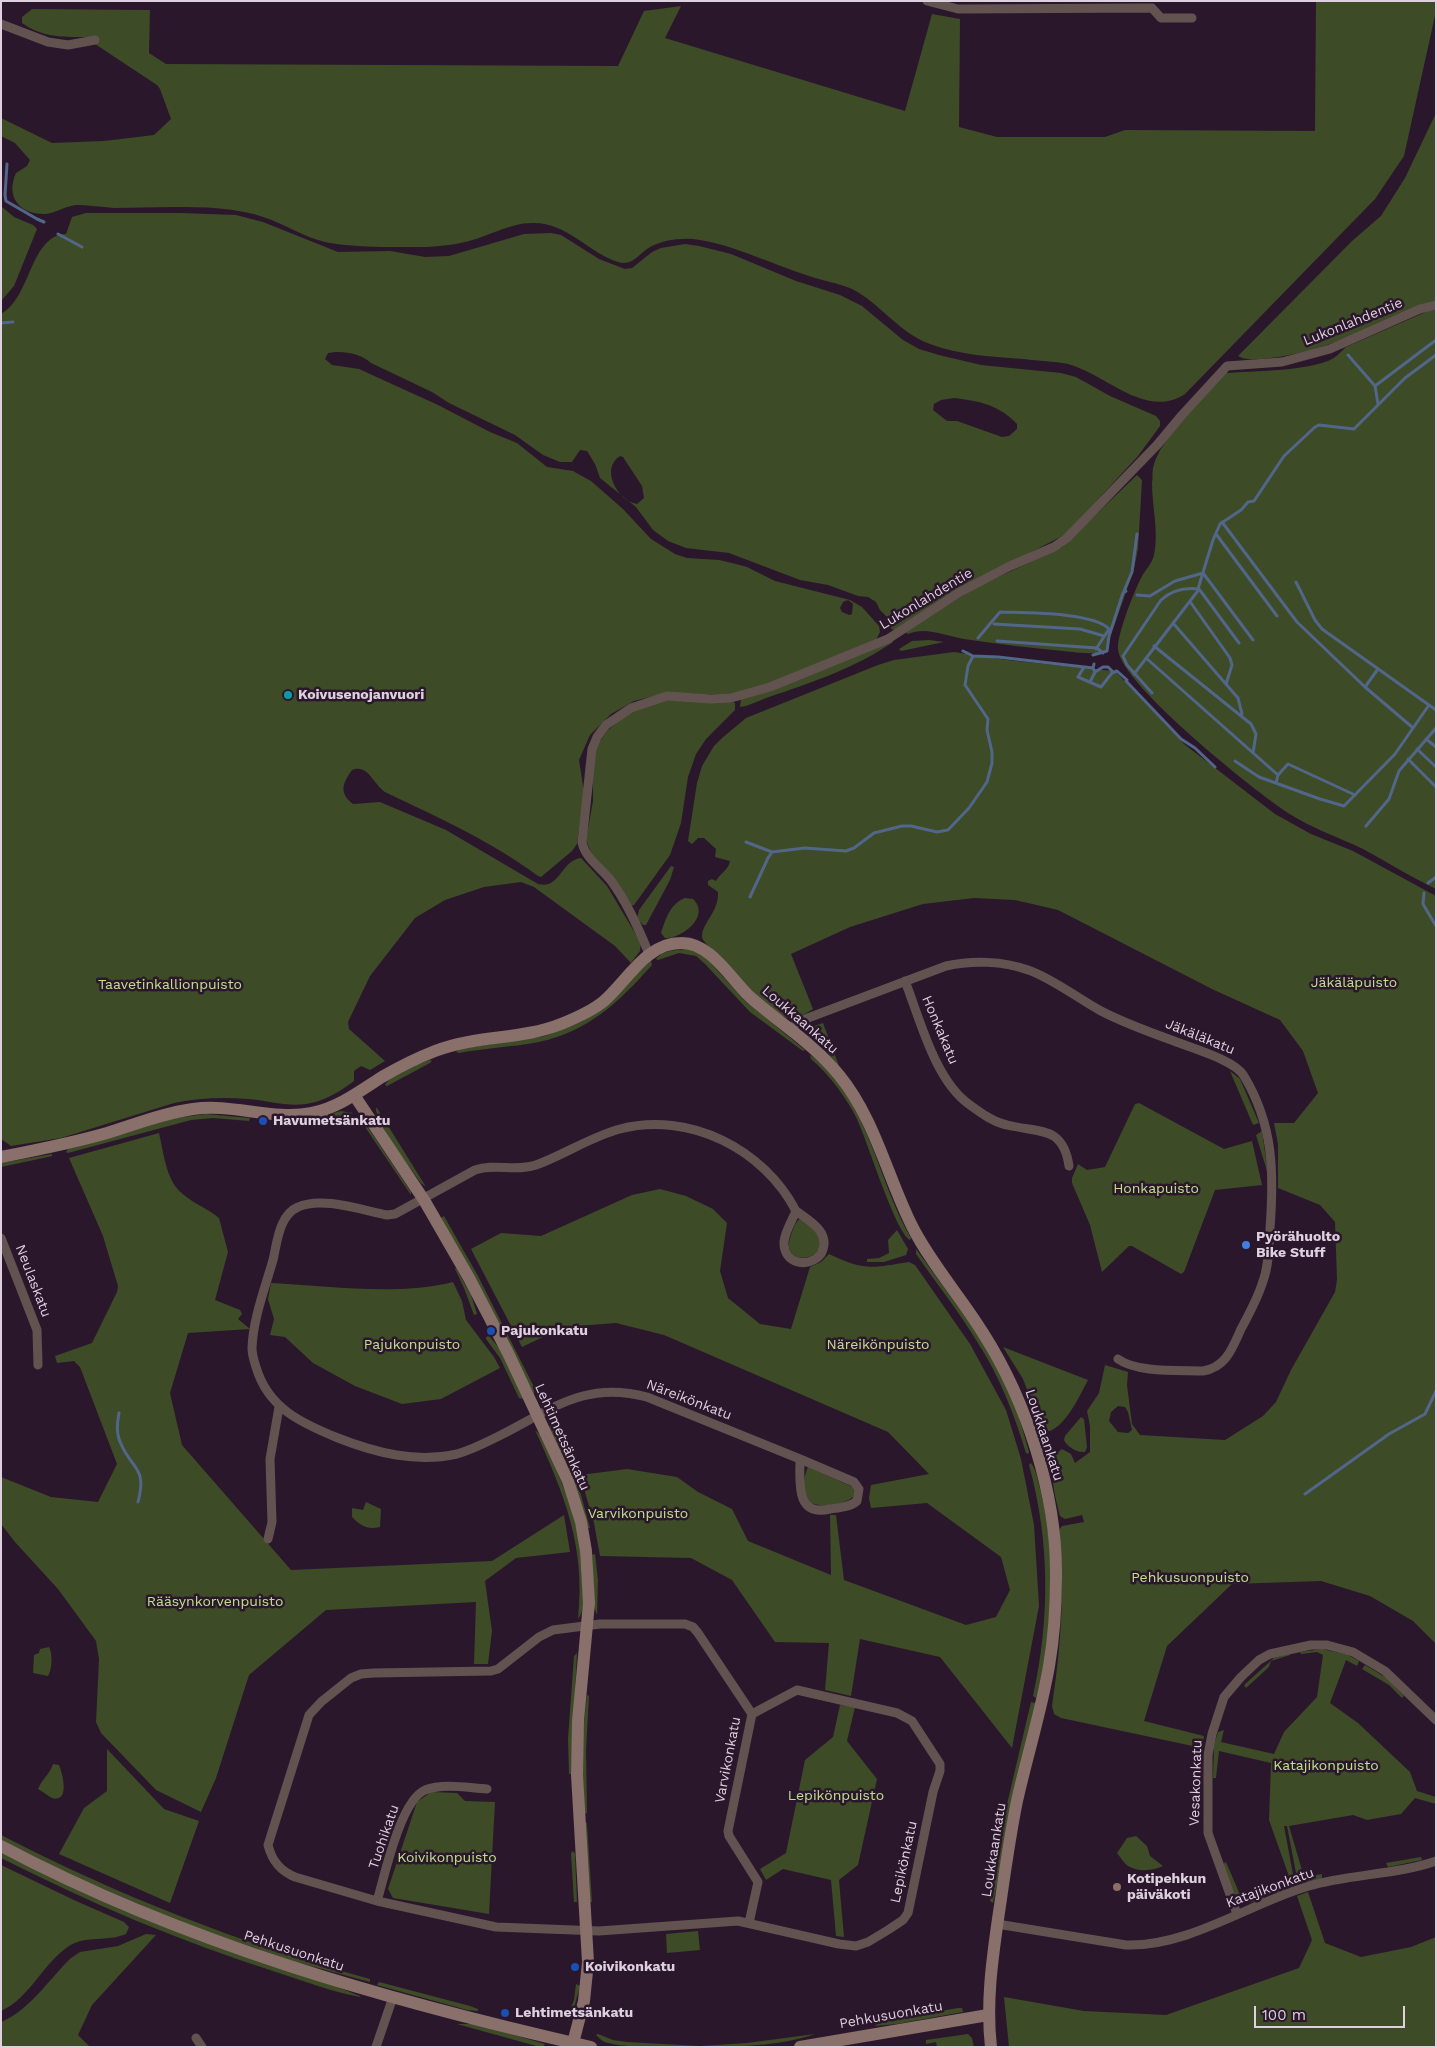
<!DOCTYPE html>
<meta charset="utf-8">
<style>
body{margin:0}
#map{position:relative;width:1437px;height:2048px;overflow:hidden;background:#2b172c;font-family:"Work Sans",sans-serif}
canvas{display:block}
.frame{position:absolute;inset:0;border:2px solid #ded0de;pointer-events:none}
.scale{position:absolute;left:1254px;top:2006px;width:151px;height:22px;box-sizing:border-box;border:2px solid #ded0de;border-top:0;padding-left:6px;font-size:15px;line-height:18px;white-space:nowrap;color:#ded0de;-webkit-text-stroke:4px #2b172c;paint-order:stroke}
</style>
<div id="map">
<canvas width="1437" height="2048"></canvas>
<div class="frame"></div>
<div class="scale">100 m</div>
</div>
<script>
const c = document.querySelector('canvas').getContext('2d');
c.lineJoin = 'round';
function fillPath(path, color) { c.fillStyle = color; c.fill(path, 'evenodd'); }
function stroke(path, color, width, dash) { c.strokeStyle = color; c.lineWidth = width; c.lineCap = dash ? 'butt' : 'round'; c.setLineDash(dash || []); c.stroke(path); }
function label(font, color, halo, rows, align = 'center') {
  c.font = font + ' "Work Sans",sans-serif'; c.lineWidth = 5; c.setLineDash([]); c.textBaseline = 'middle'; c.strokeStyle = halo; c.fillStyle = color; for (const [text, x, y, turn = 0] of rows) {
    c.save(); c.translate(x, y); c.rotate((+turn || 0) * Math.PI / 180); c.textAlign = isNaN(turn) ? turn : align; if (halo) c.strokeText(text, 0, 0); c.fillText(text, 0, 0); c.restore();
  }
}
fillPath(new Path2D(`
 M1316,1H1436V11L1404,156L1375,199L1185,394C1146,420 1106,374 1068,364C1054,361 1038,361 1024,359C993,357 959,355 930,344C899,333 880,303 852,289C839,283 823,281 809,276C774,265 736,246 700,240C685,237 664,239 650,247C639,253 633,267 618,262C587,252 567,222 532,223C510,223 487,237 465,242C453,245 440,246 427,247C399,247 352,248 325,242C304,237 286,225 266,218C236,207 203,207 172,207C152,207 133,208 114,208C102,207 88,205 76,205C65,206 56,213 46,214C20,215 5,197 16,173L27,166L30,160L15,143L1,136V118L52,143L104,141L154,135L171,119L160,89L157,85L95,44L88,37C62,37 44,38 22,23V17L32,9L150,10L149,53L166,64L618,66L644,11L681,6L665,38L905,111L932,14L960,19L959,127L997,137H1105L1125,130L1315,131Z
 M1436,113V301L1422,305C1373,326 1325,352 1270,358C1260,359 1249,361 1240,357L1238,356L1352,241L1381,216L1405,178Z
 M1,206L14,217L33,225L37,229L14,286L1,301Z
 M86,213H181L236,215L263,222L338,252L390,251L425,257L449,256L524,234L551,233L561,235L599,259L625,269L632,268L652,252L661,248L685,244L699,246L731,254L796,281L840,295L862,306L903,340L919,349L939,355L981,365L1061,373L1076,377L1110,396L1156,416L1160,421V426L1138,456L1066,534L966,586L895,631L889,627L887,617L880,610L876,602L868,597L858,596L828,585L800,580L729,553L686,548L668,541L653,530L636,507L600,478L595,464L587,451L580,450L572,462H560L543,455L515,435L449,403L432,392L371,363C361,353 341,350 328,353L325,359L332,365L359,369L438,405L490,432L517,443L547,467L573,471L580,475L591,481L623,509L651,539L675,554L687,558L719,560L736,564L747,567L775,581L850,600L862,607L879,626L880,632L876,640L764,686L734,695L666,693L634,701L611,714L590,735L579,760L584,792L577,844L572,851L541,877L538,876C491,841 439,818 387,793C374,787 369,763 352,770C342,784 339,793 353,804L380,802L446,830L538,884C560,890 561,860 581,858L607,886L641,943L640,951L631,963L615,946L534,887L521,882L484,887L445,900L415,918L370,976L348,1022L349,1029L385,1061L370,1070L361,1066L354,1071V1081C341,1091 323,1102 306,1104C287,1107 266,1100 248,1099C223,1097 198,1098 174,1103L61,1138L11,1146L1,1139V314C31,298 30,235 66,234L72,217ZM954,398C980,401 999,405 1017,424V429L1009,436L1002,437L957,421H947L933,410L934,404L941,400ZM620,456L623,457L642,486L644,498L637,504C617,501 600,468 620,456ZM848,600L853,604L852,614L849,615L842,612L840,608L843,602Z
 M1436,310V889C1411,877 1387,862 1363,849C1338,837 1311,828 1288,813C1256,792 1120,684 1118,649C1117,634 1134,592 1141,578C1145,570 1152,564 1154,555C1159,532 1152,507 1152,483C1153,479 1152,473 1153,468C1159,439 1205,395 1226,373C1256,371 1301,371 1328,361C1335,358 1340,353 1346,347L1428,311Z
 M1137,475L1142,480L1138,549L1134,569L1105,652C1091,655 1076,652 1063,651C1030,648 997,644 964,639C946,636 925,626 908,634L905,632L973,589L1062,547Z
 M892,640L893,642C857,667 811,683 769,697C760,700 749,706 740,707L741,699Z
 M929,640L944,642L901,651L899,649L912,641Z
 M954,652L1007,660L1113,671L1118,674L1184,744L1275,814L1311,834L1353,851L1436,896V1644L1413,1621L1370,1596L1321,1581L1232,1584L1167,1646L1144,1721L1204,1736L1202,1748L1061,1718L1054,1714L1052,1706C1061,1646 1065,1591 1059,1530L1062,1526L1084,1522L1082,1515L1065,1519L1060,1516C1056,1499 1044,1459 1062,1449L1071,1454L1075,1463L1090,1452V1426L1087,1411L1099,1393L1105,1365L1128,1372L1127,1385L1132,1424L1140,1435L1225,1440L1263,1416L1276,1402L1291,1370L1335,1292L1337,1280L1335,1222L1320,1205L1278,1188V1144L1274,1123H1294L1318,1093L1303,1051L1280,1020L1212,989L1058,910L1015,900L974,898L923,904L850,927L791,954L813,1009C806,1013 797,1020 788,1018C772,1014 711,953 702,938C701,923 719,913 718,892L708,885V881L712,879L716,881C720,873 728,871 730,861L715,857L716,849L704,838H698L692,844L688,841L697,783L702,766L714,746L722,738L746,718L878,665L894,660ZM1118,1406L1125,1407L1128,1412L1132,1430L1128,1433L1118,1432L1109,1421L1111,1412Z
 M670,699L732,702L735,703V710L706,739L696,754L688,777L681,823L670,855L634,905L631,906L592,855L586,840L593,801V765L597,745L608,730L630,712Z
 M671,866L674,867L670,880L646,925H643L637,918L639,910Z
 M685,898L693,899C711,916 682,939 665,938L661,933C666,918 670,904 685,898Z
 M688,949L698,953L709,961L744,1000L805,1050L803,1051L750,1012L705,964L696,956L679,953L658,960L656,959C663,950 676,950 688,949Z
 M651,961L652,965C619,1002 589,1031 539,1042C513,1047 485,1048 459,1053L456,1052L459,1049L545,1036L583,1021Z
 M823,1023L839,1066L820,1044L821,1040L811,1030L814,1026Z
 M810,1055C822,1062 833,1076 842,1088C874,1134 883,1190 911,1238L910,1240C895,1232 867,1139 856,1117C845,1096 829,1074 811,1059Z
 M430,1060L432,1061L430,1063L387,1086L385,1085C393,1072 416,1065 430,1060Z
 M1230,1071L1240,1079L1259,1123L1253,1125Z
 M1139,1103L1224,1149L1252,1141L1262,1185L1215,1190L1184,1272L1181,1274L1132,1246H1129L1102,1272L1090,1225L1072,1183V1178L1078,1164L1087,1170L1105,1167L1135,1104Z
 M376,1108H377L426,1187L421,1183C411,1169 375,1122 376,1108Z
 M341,1111L353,1113L299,1125L285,1124L286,1121L307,1120Z
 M206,1114L250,1118L249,1121L213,1118L191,1120L68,1153L66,1152L68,1149L175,1118Z
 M359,1118L363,1120L411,1192V1195Z
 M1262,1131L1268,1174L1256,1135Z
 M159,1133C163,1150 165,1171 175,1186C185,1200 206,1207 219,1218L228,1252L215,1300L240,1310L242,1314L238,1319L250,1329L188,1333L170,1393L182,1445L291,1570L492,1561L564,1515L570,1552L516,1558L485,1581L492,1631L488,1664H474L476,1602L326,1610L249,1675L216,1778L201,1812L156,1790L101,1733L96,1722L99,1659L96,1641L58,1589L15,1542L1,1524V1477L51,1497L98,1502L117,1464L80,1367L74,1361L57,1363L55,1356L92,1343L117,1292L118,1286L103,1236L69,1158Z
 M52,1154V1156L48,1157L1,1167V1163Z
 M660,1189L686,1196L713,1209L727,1223L720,1271L728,1298L760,1324L791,1329L810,1267L821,1262L829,1254C865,1271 871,1268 909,1262L915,1265L970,1344L1006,1410L1021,1459L1034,1525L1039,1606L1012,1748L940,1657L860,1639L851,1696L825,1690L829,1643L775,1642L732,1580L691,1558L600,1556L594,1523L580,1475L627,1469L677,1477L698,1492L732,1509L748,1541L831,1575L830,1515H836L844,1580L966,1625L996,1617L1010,1590L1001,1557L927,1503L871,1508L869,1498L871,1485L929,1474L888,1432L664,1335L616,1323L564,1327L522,1347L471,1249L501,1233L541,1236L632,1195Z
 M444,1216L478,1276L535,1389L534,1394L441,1218Z
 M800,1219C805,1223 811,1226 815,1231C839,1259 777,1272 791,1235C793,1230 795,1222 800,1219Z
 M897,1230L908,1249L906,1255L884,1262H867V1259L879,1258L889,1253L888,1240Z
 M916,1249L980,1337L1006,1385L1019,1417L1029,1452L1028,1454L1026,1453C1014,1413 999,1375 976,1340C958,1310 936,1283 916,1254Z
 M456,1268L471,1295L477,1314L474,1315L464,1288L455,1269Z
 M453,1282L462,1301L466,1320L494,1357L500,1368L441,1399L402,1404L355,1386L313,1363L285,1337L270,1335L274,1319L268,1299L271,1283C329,1286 397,1296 453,1282Z
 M489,1336L500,1349L523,1399L519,1398L500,1358L486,1339V1337Z
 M1003,1347L1088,1380C1080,1395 1064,1431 1045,1432L1043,1431L1023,1379Z
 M1081,1417L1084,1419L1087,1447L1085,1452C1078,1453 1067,1447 1064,1440L1065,1436Z
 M549,1420L578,1484L590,1528H588L550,1428Z
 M535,1430L540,1435C557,1471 575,1507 580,1547C581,1559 581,1570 582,1582C583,1594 586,1609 578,1619C586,1546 564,1494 535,1430Z
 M1031,1463C1037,1471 1038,1483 1041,1492C1056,1556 1054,1635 1036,1698L1033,1696C1050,1619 1050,1541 1029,1465Z
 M808,1467L853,1487L855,1490L853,1497C843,1505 823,1508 811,1503C801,1493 803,1479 808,1467Z
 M366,1502L381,1509L380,1527C367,1530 361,1526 352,1517V1508L363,1510Z
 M595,1554L598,1580L597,1615L594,1607L592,1555Z
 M49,1647C53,1654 52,1670 48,1676L33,1673L34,1655L39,1653L40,1649Z
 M1322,1649L1348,1655L1359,1661L1357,1666L1346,1660L1330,1703L1358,1723L1410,1772L1417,1791L1436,1797V1804L1415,1798L1401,1814L1367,1820L1353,1815L1289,1826L1304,1877L1322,1874V1879L1300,1883L1296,1873L1287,1826H1284L1295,1885L1277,1893L1274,1889L1291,1882L1269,1820L1271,1763L1219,1751L1216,1778H1213L1214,1745L1218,1732L1224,1730L1221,1742L1274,1754L1284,1732L1317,1697L1323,1655L1317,1652L1301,1654L1300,1652Z
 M577,1653L571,1774H569L568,1739L574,1656Z
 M1289,1654L1290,1655L1271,1661L1269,1667L1246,1688L1244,1685L1274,1658Z
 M1365,1665L1387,1678L1404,1696L1402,1698L1389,1685L1362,1669Z
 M587,1695L589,1696L586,1750L587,1813L584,1814L582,1784L583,1732Z
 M1031,1702L1036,1703L993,1903L990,1901L1004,1817Z
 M840,1705L855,1707L847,1741L877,1779L858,1865L839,1880L844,1937L836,1936L831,1880L783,1869L766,1880L760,1869L786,1853L805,1760L833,1737Z
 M107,1749L164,1809L199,1821L170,1903L59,1854L84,1808L107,1791Z
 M53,1764L59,1765C62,1772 71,1803 52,1798C48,1796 42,1791 38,1789C42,1779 50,1774 53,1764Z
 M431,1792L457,1793L465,1801L495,1802L489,1914L393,1898L388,1889L417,1802Z
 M585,1822L587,1823L592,1902H589Z
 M1,1835C119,1896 242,1944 370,1979V1982L296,1962L185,1924L69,1874L1,1840Z
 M1136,1836L1147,1846L1150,1856L1163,1866C1153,1871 1138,1872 1128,1866C1124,1863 1120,1857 1117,1853L1127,1838Z
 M572,1851L575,1853L577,1902H574L571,1854Z
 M1,1853L360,1996V1997C332,1992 304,1981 276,1972C181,1942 90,1903 1,1858Z
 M1421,1857L1422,1860L1388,1867L1386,1863Z
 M1226,1862L1241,1897L1248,1899L1263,1894L1264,1899C1232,1911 1233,1889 1223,1864Z
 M1,1865L76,1901L124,1922L129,1927L126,1934C108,1942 86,1935 69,1946C43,1963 30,1998 1,2011Z
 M1308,1892L1325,1943L1361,1957L1411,1947L1436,1937V2047H1009L1004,1997L1084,2011L1166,2015L1299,1968L1312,1940L1297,1896Z
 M698,1931L700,1950L667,1953L666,1934Z
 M146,1934L156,1935L92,2005L78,2035L90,2047H1V2022C30,2010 49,1979 71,1958L80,1952L118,1946Z
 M379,1982L470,2006L478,2009V2011L467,2010L377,1985Z
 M576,1984L580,1986L572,2015L568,2016L570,2018L569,2021L567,2017L574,2000Z
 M958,2008H962L963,2012L897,2024L875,2026L878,2022Z
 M457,2024H477L545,2044L543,2047H540Z
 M598,2034L613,2040L627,2042L700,2046L747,2043L815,2034C776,2048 720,2047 678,2047C655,2047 630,2048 608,2043C603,2042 600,2039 596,2035Z
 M968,2034L972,2038L974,2047H937L936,2042L926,2044V2040Z`), '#3d4b27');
stroke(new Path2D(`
 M7,164L5,195L6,201L37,219L44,222
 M58,234L82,247
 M1,323L13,322
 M1348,355L1375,386
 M1378,404L1375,386L1436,340
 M1222,522L1297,622L1365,687L1412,727
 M1216,534L1277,616
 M1296,582L1315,620L1322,629L1436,710
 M1124,591L1132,572L1137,534
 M1137,595L1150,596L1175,581L1203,573L1253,640
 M1191,603L1230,658L1232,665L1226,684
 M1173,623L1238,698L1242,714
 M994,624L1080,629L1104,636
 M978,638L1000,612C1024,613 1094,612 1109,629
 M997,641L1097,648L1103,653
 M1154,646L1251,724L1256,734L1253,753
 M1096,649L1109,629
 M963,651L973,656
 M1093,655L1107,651L1109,636L1123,593L1126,591
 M1146,658L1278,775
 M1084,667L1078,677L1101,687L1112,673L1117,671L1127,680
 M1095,672L1103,667H1108L1113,672
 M1134,674L1197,592L1213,540L1220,524L1241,510L1248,502L1254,501L1284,456L1315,427L1319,425L1354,429L1405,378L1436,355
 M1126,681L1181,739L1195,748L1215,767
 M1090,682L1095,672L1093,668L1094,664
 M1365,687L1378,669
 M1152,693L1127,665L1123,656L1161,600C1172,590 1184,587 1199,589L1239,643
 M1426,739L1436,747
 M1417,749L1436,767
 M1408,759L1436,787
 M1235,761L1259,777L1320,799L1344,806L1395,754L1429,705
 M1276,783L1278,775L1288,764L1355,795
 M1366,826L1389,799L1399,771L1436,728
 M746,842L772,852
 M1428,883L1436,877
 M1424,893L1423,904L1436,926
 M750,897L768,858L772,852L805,848L846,851L854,848L874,833L902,826H911L937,832L948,830L969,808L987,782L992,763V752L987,730L988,719L965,685L968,666L973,656L998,657L1093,668
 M119,1413C117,1424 116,1434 121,1444C133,1471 147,1467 138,1502
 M1305,1494L1389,1434L1425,1414L1436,1391`), '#52668a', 3);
stroke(new Path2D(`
 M927,1L958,9L1152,8L1161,18H1192
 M1,24L48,42L68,45L95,40
 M649,954C639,929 628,904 612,882C603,869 585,859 582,842L592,749L597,737L606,725L631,708L667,696L711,699L731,698L770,687L888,639L960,592L1010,566L1054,547L1067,538L1157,445L1182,415L1227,366L1282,362L1330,349L1420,309L1436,305
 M905,981C920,1019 935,1081 970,1105C981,1113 993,1122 1007,1125C1039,1133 1063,1125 1069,1166
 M789,1029L800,1021L845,1004L946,966C972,960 1003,961 1028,970C1050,977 1079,999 1101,1011C1124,1023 1149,1032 1174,1041C1191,1048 1235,1060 1244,1076C1274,1126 1274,1173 1270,1229C1269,1246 1269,1265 1263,1281C1258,1298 1249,1314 1241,1329C1232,1349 1226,1367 1203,1371C1179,1370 1137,1373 1118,1359
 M796,1211C811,1222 832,1233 821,1254C809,1269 783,1264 784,1242C785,1231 792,1221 796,1211C764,1149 689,1111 620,1129C590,1137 564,1155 536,1165C516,1172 495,1163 475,1170L395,1214L387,1215C361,1210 322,1196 298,1207C279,1215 277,1243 273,1260C265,1288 253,1319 252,1348C252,1354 254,1361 256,1367C268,1408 301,1423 338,1438C376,1453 416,1463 457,1454C472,1450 485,1443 499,1436C551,1410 585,1380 647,1397L800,1459C800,1482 795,1517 830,1509C839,1508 850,1507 857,1501L859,1489L854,1482L800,1459
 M1,1238L37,1330L38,1365
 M268,1539L272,1522L270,1459L279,1407
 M377,1901C385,1875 400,1801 425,1790C444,1783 468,1788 487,1789
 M1237,1914L1208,1833V1755L1212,1734L1224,1697L1241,1677L1259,1660L1270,1654L1311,1645H1327L1353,1652L1385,1671L1436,1720
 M749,1923L758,1882L729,1836L728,1831L752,1714L698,1633L693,1627L685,1624H600L553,1630L539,1637L498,1669L491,1671L374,1673L361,1674L351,1678L321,1702L309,1715L268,1845C272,1861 280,1871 295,1877L377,1901L496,1927L599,1931L738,1921L839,1944L856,1946L868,1942L888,1930L903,1920L908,1913L933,1792L940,1771V1764L912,1721L897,1713L797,1690L752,1714
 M997,1924L1126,1945C1189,1947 1250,1903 1309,1886C1349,1874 1396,1875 1436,1861
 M196,2038L202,2047
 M376,2047L393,1997`), '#635350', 9);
stroke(new Path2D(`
 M354,1095L424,1200L469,1278L508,1353L568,1481L581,1522L586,1551L589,1603L578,1721L577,1775L588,1962L584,2001L573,2043
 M1,1157C37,1150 72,1143 107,1133C136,1124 164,1113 193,1109C232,1103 273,1121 312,1113C338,1108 360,1091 382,1077C399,1067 417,1058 435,1051C476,1035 521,1040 561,1024C576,1018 592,1011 604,1001C628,980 646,943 681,943C710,942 731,979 749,996C779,1023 813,1043 839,1075C875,1119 887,1176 912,1226C931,1264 961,1297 983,1333C1027,1402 1057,1495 1056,1577C1056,1606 1054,1637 1049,1666C1041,1712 1027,1756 1017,1801C1009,1840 1004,1879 998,1919C992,1961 986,2004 991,2047
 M1,1846C186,1944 389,2001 591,2047
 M800,2047L988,2015`), '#89706b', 12);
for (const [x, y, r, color] of [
 [288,695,5,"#0f9aa8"],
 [263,1121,5,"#1a4fb4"],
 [1246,1245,5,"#3f7fe0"],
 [491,1331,5,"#1a4fb4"],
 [1117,1887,5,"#8d6e63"],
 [575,1967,5,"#1a4fb4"],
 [505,2013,5,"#1a4fb4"]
]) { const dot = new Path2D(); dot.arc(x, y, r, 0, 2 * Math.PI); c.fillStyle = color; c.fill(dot); stroke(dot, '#2b172c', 2); }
label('14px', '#ded0de', '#2b172c', [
 ["Lukonlahdentie",1353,322,-22],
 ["Lukonlahdentie",926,599,-31],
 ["Loukkaankatu",800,1020,41],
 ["Honkakatu",940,1030,67],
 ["Jäkäläkatu",1200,1037,22],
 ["Neulaskatu",33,1281,69],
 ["Näreikönkatu",689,1400,21],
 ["Loukkaankatu",1044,1435,72],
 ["Lehtimetsänkatu",562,1437,66],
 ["Varvikonkatu",728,1760,-79],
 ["Vesakonkatu",1196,1783,-88],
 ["Tuohikatu",384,1837,-71],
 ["Loukkaankatu",994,1850,-81],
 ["Lepikönkatu",904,1862,-78],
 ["Katajikonkatu",1270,1888,-20],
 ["Pehkusuonkatu",294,1951,18],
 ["Pehkusuonkatu",891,2015,-10]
]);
label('bold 14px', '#ded0de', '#2b172c', [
 ["Koivusenojanvuori",298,695],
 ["Havumetsänkatu",273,1121],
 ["Pyörähuolto",1256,1237],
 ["Bike Stuff",1256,1253],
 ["Pajukonkatu",501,1331],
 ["Kotipehkun",1127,1879],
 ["päiväkoti",1127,1895],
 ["Koivikonkatu",585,1967],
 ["Lehtimetsänkatu",515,2013]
], 'left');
label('14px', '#bee28a', '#2b172c', [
 ["Jäkäläpuisto",1354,983],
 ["Taavetinkallionpuisto",170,985],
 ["Honkapuisto",1156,1189],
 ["Pajukonpuisto",412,1345],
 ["Näreikönpuisto",878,1345],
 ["Varvikonpuisto",638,1514],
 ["Pehkusuonpuisto",1190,1578],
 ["Rääsynkorvenpuisto",215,1602],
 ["Katajikonpuisto",1326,1766],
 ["Lepikönpuisto",836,1796],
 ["Koivikonpuisto",447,1858]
]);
</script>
